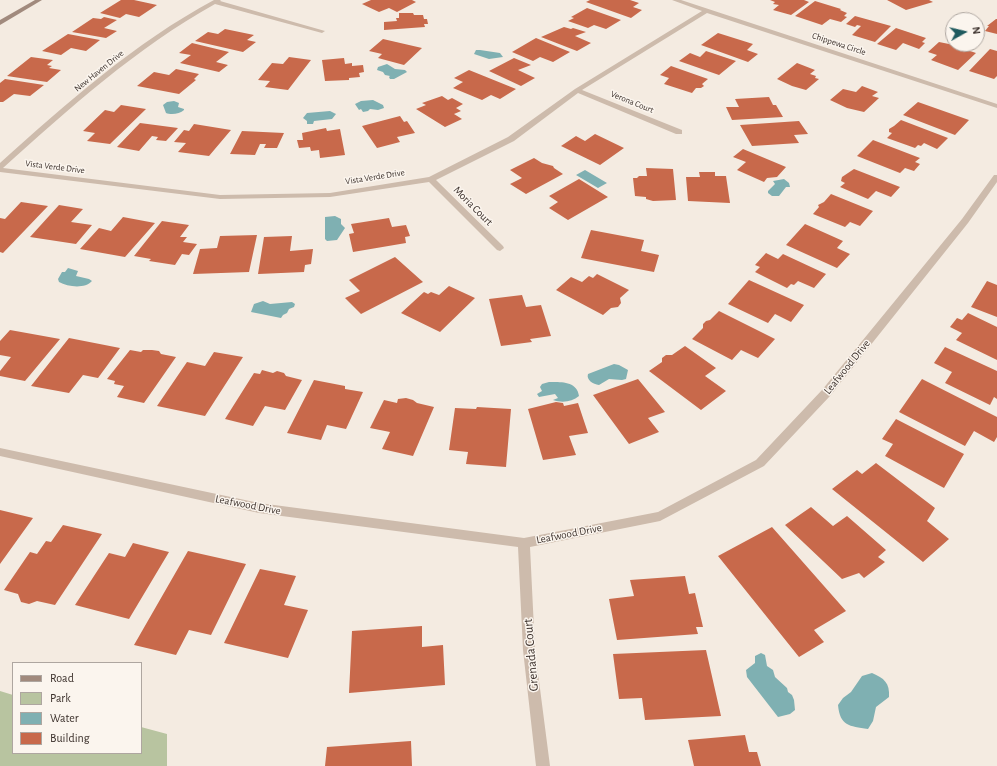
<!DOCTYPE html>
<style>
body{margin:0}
#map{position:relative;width:997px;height:766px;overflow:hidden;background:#f4ebe1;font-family:"Alegreya Sans",sans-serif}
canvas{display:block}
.legend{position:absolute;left:12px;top:662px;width:130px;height:92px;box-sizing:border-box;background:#fbf5ee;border:1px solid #aea6a0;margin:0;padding:5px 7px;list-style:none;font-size:12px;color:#3b302b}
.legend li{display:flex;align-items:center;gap:8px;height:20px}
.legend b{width:20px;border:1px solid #aea6a0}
.north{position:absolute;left:945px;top:12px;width:40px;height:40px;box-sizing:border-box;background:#fbf5ee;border:1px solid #aea6a0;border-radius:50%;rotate:82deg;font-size:11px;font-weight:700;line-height:16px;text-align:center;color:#3b302b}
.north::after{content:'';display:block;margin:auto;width:14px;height:18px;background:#1f5a5e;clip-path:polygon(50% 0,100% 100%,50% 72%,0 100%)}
</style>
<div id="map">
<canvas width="997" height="766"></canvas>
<ul class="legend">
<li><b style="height:5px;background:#a18a7d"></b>Road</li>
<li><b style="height:11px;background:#b8c4a0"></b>Park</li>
<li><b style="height:11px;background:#7fb0b2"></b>Water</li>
<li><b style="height:11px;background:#c8694b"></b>Building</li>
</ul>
<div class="north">N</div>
</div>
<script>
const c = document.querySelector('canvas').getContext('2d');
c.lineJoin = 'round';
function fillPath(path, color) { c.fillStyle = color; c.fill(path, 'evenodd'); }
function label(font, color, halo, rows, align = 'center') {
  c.font = font + ' "Alegreya Sans",sans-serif'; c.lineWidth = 3; c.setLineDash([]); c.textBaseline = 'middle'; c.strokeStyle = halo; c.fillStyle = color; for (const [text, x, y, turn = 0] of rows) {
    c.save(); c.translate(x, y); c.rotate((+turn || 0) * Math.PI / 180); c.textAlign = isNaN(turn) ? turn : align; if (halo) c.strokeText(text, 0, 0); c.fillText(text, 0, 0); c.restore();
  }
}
fillPath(new Path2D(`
 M0,691L13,695V753H141V727L167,734V766H0Z`), '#b8c4a0');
fillPath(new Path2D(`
 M476,50H480L500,53L503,57L489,59L474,54Z
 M387,64L395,69L405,70L407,72L394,79H390L389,77L390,76L385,75L383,72L377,70L378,67Z
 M373,100L383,105L384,108L378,110L370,109L368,111L363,112L361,109L359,110L355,104L361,101Z
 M174,101L179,103L178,107L184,109V110C180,114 171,115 166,113L163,105L167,102Z
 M330,111L336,114L332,119L314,121L313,124H307V121L303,118L307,113Z
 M585,170L607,183L598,188L576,175Z
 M784,179L789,183L790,187H786L779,196H772L768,193V191L775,184L773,181Z
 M335,216L341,219V224L345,228L337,240L327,241L325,239V217Z
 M68,268L78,271L76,276L89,279L92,281C85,289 68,287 59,282L58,279L62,272H65Z
 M263,301L270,304L292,302L295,304L294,307L289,309L287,313L283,315L281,318L251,312L254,304Z
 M614,364L619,365L628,370L626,379L622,380L609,379L599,385C593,384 586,380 588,374Z
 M549,382C561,382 577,381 579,396C572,402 562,403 553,400L558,398L555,394L539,397L537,394L542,391L540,387L542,384Z
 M761,653L765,655L767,666L773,670L775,677L787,688L788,692L792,695L794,700L795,710L790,714L778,717L747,677L746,670L755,663V656Z
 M872,673C884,678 890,683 889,697L876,707L873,721L868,729C849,726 840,726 838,705L843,698L851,692L862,676Z`), '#7fb0b2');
fillPath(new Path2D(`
 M121,0H134L157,5L139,17L126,14L120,18L100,13Z
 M371,0H412L416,2L397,12L389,8L379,12L362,4Z
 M590,0H630L639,3L633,7L642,10L631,18L586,2Z
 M770,0H804L809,2L791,15L773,10L779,5L773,4L775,2Z
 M887,0H929L933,2L906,10Z
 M815,1L841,9L840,10L847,13L844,16L847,17L841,22L830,19L822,25L795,16Z
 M587,8L621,20L606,29L594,25L588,28L568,21L574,18L571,17Z
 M399,13H413L414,15H423L424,19H427L428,24H424L425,27L384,30V22L397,21L396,18H399Z
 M855,16L891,26L875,42L852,35L861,26L857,25L855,27L846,24Z
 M104,17L117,20L104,28L117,31L106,38L72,32L93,18L101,19Z
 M996,19H997V34L985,31L989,26H987Z
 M564,27L571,29L573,28L586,32L575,36L591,43L577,51L541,37Z
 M896,28L926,38L922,42L925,43L919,49L903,43L896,50L877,44Z
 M225,29L254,35L247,40L256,42L243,52L195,41L208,32L218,34Z
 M718,33L753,44L747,50L758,54L748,62L701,45Z
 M68,34L100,40L86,51L71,48L61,55L42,51Z
 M536,38L570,52L553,62L540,57L533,61L512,52Z
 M383,39L422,48L404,65L378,58L382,54L369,51Z
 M939,42L949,44L976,53L958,70L931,60L937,55L928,52Z
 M192,43L229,52L216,62L228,65L219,72L180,63L191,55L179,53Z
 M990,49L997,51V76L994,79L969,71Z
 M706,51L736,61L719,75L679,61L690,53L700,57Z
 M31,57L53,60L47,65L52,66L49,68L61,70L47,82L7,76Z
 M289,57L311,60L288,90L265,87L270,81L258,80L272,63L283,64Z
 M344,58L345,64L352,63V66L363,65L364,72L359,73L360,77L349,78V80L325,81L322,60Z
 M514,58L531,65L518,70L535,78L521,86L489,71Z
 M797,63L815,70L810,74L816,76L815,78L819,79L806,90L792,86L777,79Z
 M671,66L708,79L702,84L704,86L701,88H696L692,93L664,84L669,78L660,75Z
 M176,69L199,74L194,79L196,80L179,94L137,86L154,72L169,75Z
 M469,70L516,89L500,99L491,95L482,100L453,88L463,82L454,78Z
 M5,79L44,85L30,96L14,94L3,102H0V83Z
 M862,86L878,92L872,96L879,98L864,112L847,108L830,100L843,89L856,92Z
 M442,96L448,100L452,98L463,104L456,108L461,111L454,114L462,119L445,127L416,109L426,105L422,103Z
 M769,97L773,105H776L783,117L732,120L726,107H739L735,99Z
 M918,102L969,120L955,135L903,115Z
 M121,105L146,109L110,144L87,141L95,133L83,131L105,110L114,112Z
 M400,116L404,122L407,121L415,133L397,137L400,142L377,148L362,126Z
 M901,120L948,138L937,149L924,143L921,146L918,145L915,148L887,138L892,133L889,132V129L894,126Z
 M799,121L808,134L794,135L799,143L752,146L740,125Z
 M140,123L178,128L166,141L156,140L158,137L152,136L139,151L117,147Z
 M194,124L231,130L209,156L178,152L186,143L174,142L184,130L189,131Z
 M326,128L327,131L340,129L345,155L320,158L319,150L311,151L310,147L299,148L297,140H303L302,133Z
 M242,131L284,133L277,148H264L266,144H260L255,155L230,154Z
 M595,134L624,148L600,165L561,146L576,136L585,141Z
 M873,140L920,158L915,162L920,164L914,171L905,168L900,173L857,156Z
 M743,149L786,167L777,177L767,178L764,182L737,170L746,162L733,157Z
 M534,158L542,163L553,166L554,168L563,174L526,194L510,184L522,178L510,170Z
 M646,168L673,169L676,200L653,201L646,199V197L635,196L633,178H637L639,176H647Z
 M854,169L900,187L891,197L876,191L868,199L840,187L845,183L841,181L842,177Z
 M699,172H715V176H726L730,203L688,201L686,177H700Z
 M579,179L608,197L568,220L549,208L558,202L549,196Z
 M831,194L873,211L860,226L850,222L845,227L813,214L819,207L818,205L824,202Z
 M21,202L48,206L3,253L0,252V218L5,219Z
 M59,205L83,209L71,222L92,225L76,244L30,237Z
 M123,217L155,223L125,257L80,249L99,228L111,231Z
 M389,218L392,227L406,225L410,236L405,237L406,243L353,252L349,234L354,233L351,224Z
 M162,221L189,225L180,237H187L183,242L197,244L189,255L182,254L175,265L149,261L151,259L134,256Z
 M805,224L843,241L837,248L850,254L837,268L786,245Z
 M591,230L644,240L641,251L659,255L654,272L581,258Z
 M257,235L249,272L193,274L200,249L217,248L220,236Z
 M292,236L290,251L313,249L311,264L305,265L304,272L258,274L264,237Z
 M766,253L778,259L783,254L826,274L814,288L798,281L794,285L791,284L787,288L755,272L760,267L755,265Z
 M395,257L423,282L361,314L345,298L360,291L349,280Z
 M597,274L629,290L620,298L621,303L618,307L611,308L603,315L556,290L571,277L582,282L589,276L593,278Z
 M749,280L804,305L791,322L775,314L768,323L728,304Z
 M987,281L997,285V317L971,307Z
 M449,286L475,298L440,332L401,313L424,292L428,294L431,292L439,295Z
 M522,295L526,307L541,305L551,336L530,339L532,342L501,346L489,299Z
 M719,311L775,339L758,358L741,350L732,360L692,339L703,328V324L706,321L710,320Z
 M968,313L997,327V360L956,340L962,333L950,327L957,318L962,320Z
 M10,330L60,339L25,381L0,376V371L11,357L0,355V341Z
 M69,338L120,348L98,378L83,375L69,393L31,386Z
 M685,346L716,368L705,376L726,391L701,410L649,371L662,362V358L666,355H672Z
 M945,347L997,371V399L994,397L990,405L945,383L952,372L934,363Z
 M130,350L141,352L143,350H152L159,351L161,354L176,357L144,403L117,397L124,386L114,384L115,381L107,379Z
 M214,352L243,357L205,416L157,406L187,362L205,366Z
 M262,370L273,373L277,371L284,373L286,376L302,380L285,410L265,406L253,426L225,419L254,373L260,374Z
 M638,379L665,412L648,418L659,432L629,444L593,395Z
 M922,379L997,417V437L994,442L974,431L965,446L899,412Z
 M314,380L345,386V389L363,392L346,429L327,425L321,440L287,433Z
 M406,398L413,400L417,403L434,407L413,456L382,449L390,432L370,428L384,400L397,403L398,399Z
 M556,402L563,403L564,406L578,403L588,433L569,436L576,455L543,460L528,409Z
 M477,407L511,409L506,467L466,464L468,452L449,450L455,408L476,409Z
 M896,419L964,454L944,488L885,456L893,444L882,439Z
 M876,463L935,508L927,521L949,539L923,562L832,489L857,470L862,474Z
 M811,507L833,526L847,516L886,550L878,557L885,562L864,578L859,573L842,579L785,525Z
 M0,510L33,518L0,564Z
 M63,525L102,534L55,605L37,601L29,604L21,602L18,594L4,590L30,552L37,554L46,541L51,542Z
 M772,527L846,611L814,630L824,642L799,657L718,556Z
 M133,543L169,552L129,619L75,605L109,553L125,557Z
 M188,551L246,564L211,635L189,630L176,655L134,645Z
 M260,569L296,576L284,605L308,610L288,658L224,643Z
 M685,576L689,594L695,593L703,627H696L698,634L617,640L609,599L634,596L630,580Z
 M422,626V647L443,645L445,685L349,693L352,631Z
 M706,650L721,716L645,720L642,698L619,699L613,654Z
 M745,735L749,752H757L761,766H694L688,740Z
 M411,741L412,766H325L327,747Z`), '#c8694b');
fillPath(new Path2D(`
 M214,0H221L220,1L325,31L322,33L215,4C136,48 70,108 3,168L220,195L330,193L429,177L508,137L575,89L702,11L672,0H681L997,104V108L707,13L582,90L682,130V134H676L578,93L514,141L436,180L503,246L504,248L500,251L497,250L429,182L330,197L220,199L0,172V163C67,103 134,43 214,0Z
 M994,175H997V182L968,223L830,396L764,466L660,521L530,547L535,650L550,766H536L523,650L518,547L259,513L0,456V448L259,503L524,538L658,512L756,460L822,390L962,219Z`), '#cdbbac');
fillPath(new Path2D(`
 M35,0H42L0,25V20Z`), '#a18a7d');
label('9px', '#3b302b', '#fbf5ee', [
 ["Chippewa Circle",839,44,18],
 ["New Haven Drive",99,71,-39],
 ["Verona Court",632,102,22],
 ["Vista Verde Drive",55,167,7],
 ["Vista Verde Drive",375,177,-9]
]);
label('11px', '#3b302b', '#fbf5ee', [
 ["Moria Court",473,206,45],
 ["Leafwood Drive",847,367,-51],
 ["Leafwood Drive",248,505,11],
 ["Leafwood Drive",569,534,-11]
]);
label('13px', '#3b302b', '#fbf5ee', [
 ["Grenada Court",531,655,-95]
]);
</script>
